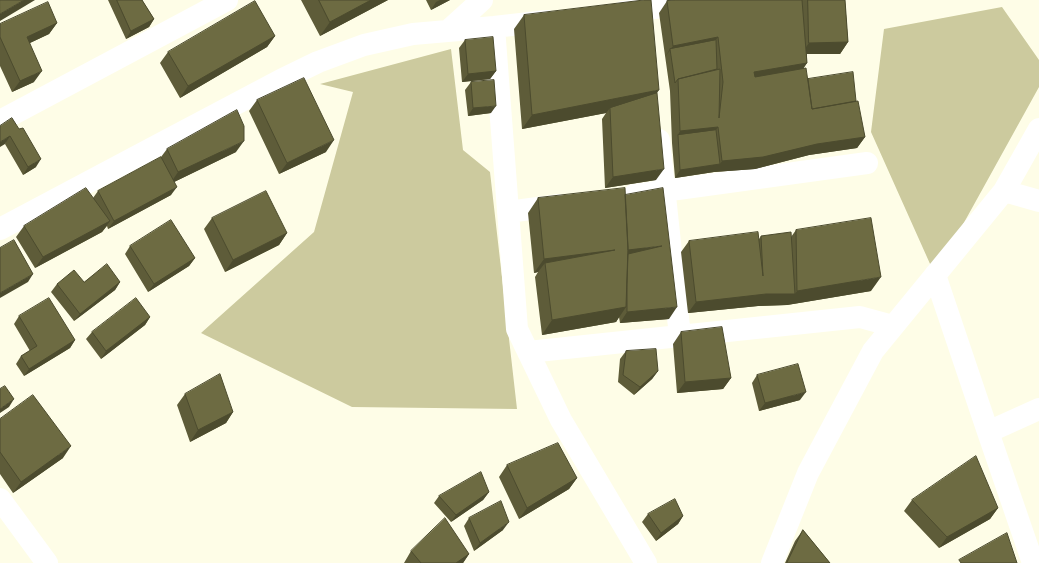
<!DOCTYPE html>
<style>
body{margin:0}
canvas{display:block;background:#fefde7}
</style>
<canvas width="1039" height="563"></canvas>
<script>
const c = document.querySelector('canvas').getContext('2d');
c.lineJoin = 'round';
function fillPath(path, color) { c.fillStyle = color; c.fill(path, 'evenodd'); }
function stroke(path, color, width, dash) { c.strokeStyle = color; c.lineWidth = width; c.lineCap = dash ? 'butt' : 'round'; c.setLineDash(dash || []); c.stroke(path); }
fillPath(new Path2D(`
 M1002,7L1039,60V87L935,275L871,132L884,29Z
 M451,49L463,150L490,172L517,409L352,407L201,333L314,232L353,92L320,84Z`), '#ccca9e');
stroke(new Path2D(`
 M623,12L718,0
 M494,27L517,329L561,420L646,563
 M448,31L482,0
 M0,121L227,0
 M659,140L680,336
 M1004,191L1039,201
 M634,195L867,163
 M508,212L560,205
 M0,229L160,144L281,80L318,62L364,45L413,34L494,27L547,21
 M935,275L988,432L1033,563
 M528,352L860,317L893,326
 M988,432L1039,409
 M0,499L47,563
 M772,563L808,473L873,351L1004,191L1039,129`), '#fff', 22);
fillPath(new Path2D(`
 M108,0H142L154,19L149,27L126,39Z
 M301,0H388L320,36Z
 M426,0H450L431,10Z
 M676,0H845L848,42L840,54H807V63L803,69L808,79L856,101L865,137L857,148L809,155L755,169L714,172L675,178L672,143L670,91L659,13L667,1Z
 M524,15L657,93L656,180L605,188L602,119L606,113L522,129L514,29Z
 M57,23L49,34L30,43L34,82L12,92L0,66V24Z
 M275,36L267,47L180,98L160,63L168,52Z
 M465,40L496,71L490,79L462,82L459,48Z
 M471,82L491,113L468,116L465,90Z
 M257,100L326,152L279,174L249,111Z
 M12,118L36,167L23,175L5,144Z
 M167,149L236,152L174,182L171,195L108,229L107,226L102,232L35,268L16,237L24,226L93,198L98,191L161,157Z
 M625,195L669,319L620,323L619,317L616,322L542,335L535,277L538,272L534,273L528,213L538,198Z
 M212,218L287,233L279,245L225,272L204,229Z
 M796,230L871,291L787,305L758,306L688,313L681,252L689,241L759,239L761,236L791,237Z
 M130,246L195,258L189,266L148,292L125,254Z
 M84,282H120L115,290L74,321L51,292L57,284Z
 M19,316L75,340L70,348L24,376L16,364L21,356L30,351L14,324Z
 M150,317L145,325L101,359L86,339L92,332Z
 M681,332L731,378L723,389L677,393L673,344Z
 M626,351L658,371L652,379L634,395L618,382L620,359Z
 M757,375L800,400L759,411L752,383Z
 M185,394L233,412L226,423L190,442L177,405Z
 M0,419L63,458L13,493L0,474Z
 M507,465L577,478L569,489L519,519L499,477Z
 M489,492L483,500L451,522L434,503L439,496Z
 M912,500L998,508L990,519L939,548L904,511Z
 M648,514L683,516L678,524L656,541L642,522Z
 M469,518L503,530L474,551L464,526Z
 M803,530L830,563H785L795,541Z
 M411,551L469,554L463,563H404Z`), '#5e5c39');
fillPath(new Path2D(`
 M24,0H35L0,21V14Z
 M371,0H388L320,36L330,22Z
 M440,0H450L431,10L436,2Z
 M154,19L149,27L126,39L131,31Z
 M57,23L49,34L19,48L27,37Z
 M275,36L267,47L180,98L188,86Z
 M718,37L710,48L670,49L665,57L673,46Z
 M848,42L840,54H801L809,43Z
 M807,63L799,74L746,83L754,72Z
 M42,71L34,82L12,92L20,81Z
 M496,71L490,79L462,82L468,74Z
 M659,90L649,105L610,108L606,113L522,129L532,115Z
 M496,106L491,113L468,116L473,108Z
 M718,127L711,138L678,135L680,131Z
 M10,136L5,144L0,147V142Z
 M865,137L857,148L809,155L755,169L714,172L675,178L680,170L720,164L722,161L817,144Z
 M334,140L326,152L279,174L287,163Z
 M244,141L236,152L170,184L178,172Z
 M41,159L36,167L23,175L28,167Z
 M664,169L656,180L605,188L613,177Z
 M177,187L171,195L108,229L114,221Z
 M110,221L102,232L35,268L43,257Z
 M287,233L279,245L225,272L233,260Z
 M662,246L626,261V250Z
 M615,250L545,263L538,272L534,273L544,259Z
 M195,258L189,266L148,292L154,284Z
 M33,274L28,282L0,298V293Z
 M881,277L871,291L787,305L758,306L688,313L696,302L766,294H795L797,291Z
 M120,282L115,290L74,321L80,314Z
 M626,307L616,322L542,335L552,320Z
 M677,307L669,319L620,323L627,312Z
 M150,317L145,325L101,359L106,351Z
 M75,340L70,348L24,376L29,369Z
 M658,371L652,379L634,395L640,387Z
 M731,378L723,389L677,393L685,382Z
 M806,392L800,400L759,411L765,403Z
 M14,399L9,407L0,413V409Z
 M233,412L226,423L190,442L198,430Z
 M71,446L63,458L13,493L21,482Z
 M577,478L569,489L519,519L527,508Z
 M489,492L483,500L451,522L456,515Z
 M998,508L990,519L939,548L947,537Z
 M683,516L678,524L656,541L661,533Z
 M509,522L503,530L474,551L480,543Z
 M469,554L463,563H456Z`), '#4c4b2e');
const building = new Path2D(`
 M0,0H24L0,14Z
 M117,0H142L154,19L131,31Z
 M319,0H371L330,22Z
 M644,0H651L659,90L532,115L524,15Z
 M676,0H802L807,63L754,72L755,77L806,68L812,109L858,101L865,137L817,144L763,157L722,161L718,127L680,131L678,79L720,69L719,118L723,82L718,37L673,46L667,1Z
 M808,0H845L848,42L809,43Z
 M255,1L275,36L188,86L168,52Z
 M48,2L57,23L27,37L42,71L20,81L0,37V24Z
 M493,37L496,71L468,74L465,40Z
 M716,40L717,69L678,79L675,83L670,49Z
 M853,72L856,101L812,109L808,79Z
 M304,78L334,140L287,163L257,100Z
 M494,80L496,106L473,108L471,82Z
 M657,93L664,169L613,177L610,108Z
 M237,110L244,126V141L178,172L167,149Z
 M12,118L19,129L23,128L41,159L28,167L10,136L0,142V126Z
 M716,130L720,164L680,170L678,135Z
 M161,157L177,187L114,221L98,191Z
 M86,188L110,221L43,257L24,226Z
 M625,188L628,247L626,307L552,320L545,263L615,250L544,259L538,198Z
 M663,188L677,307L627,312V284L628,254L662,246L628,250L625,195Z
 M266,191L287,233L233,260L212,218Z
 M871,218L881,277L797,291L796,230Z
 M171,220L195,258L154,284L130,246Z
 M758,232L763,276L761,236L791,232L795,294H766L696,302L689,241Z
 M14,240L33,274L0,293V248Z
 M107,264L120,282L80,314L57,284L74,270L84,282Z
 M49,298L75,340L29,369L21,356L37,346L19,316Z
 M136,298L150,317L106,351L92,332Z
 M722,327L731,378L685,382L681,332Z
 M656,349L658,371L640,387L623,375L626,351Z
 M798,364L806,392L765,403L757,375Z
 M220,374L233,412L198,430L185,394Z
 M5,386L14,399L0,409V389Z
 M33,395L71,446L21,482L0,452V419Z
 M558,443L577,478L527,508L507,465Z
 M976,456L998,508L947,537L912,500Z
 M481,472L489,492L456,515L439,496Z
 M675,499L683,516L661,533L648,514Z
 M501,501L509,522L480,543L469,518Z
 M445,518L469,554L456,563H421L411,551Z
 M803,530L830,563H787Z
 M1007,533L1017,563H961L959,560Z`);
fillPath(building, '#6d6b42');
stroke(building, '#4c4b2e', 1);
</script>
